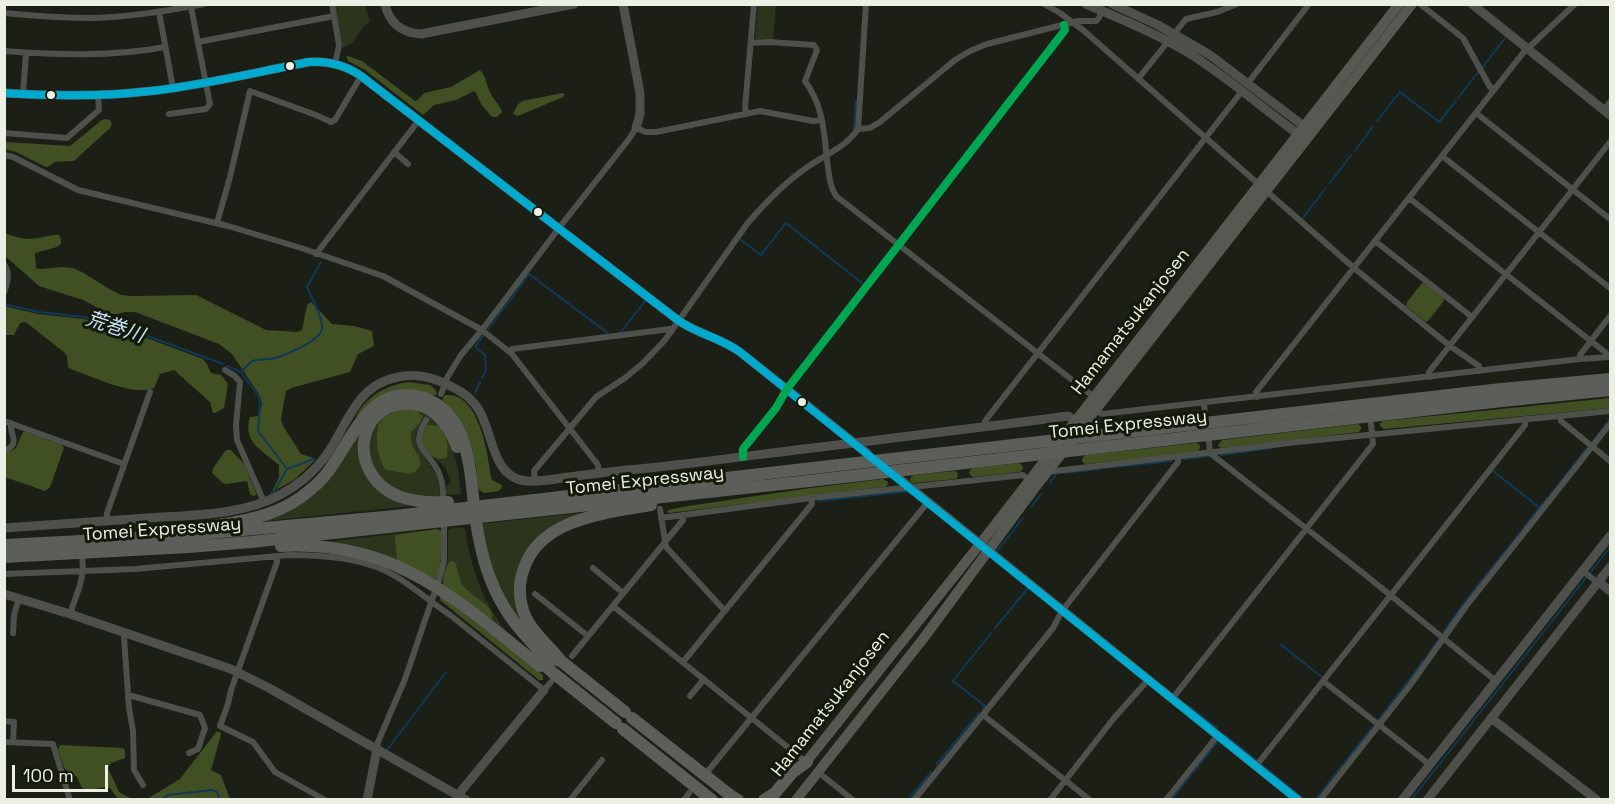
<!DOCTYPE html>
<meta charset="utf-8">
<style>
body{margin:0}
#map{position:relative;width:1615px;height:804px;overflow:hidden;background:#1b1f16;font-family:"Space Grotesk",sans-serif}
canvas{display:block}
.frame{position:absolute;inset:0;border:6px solid #ebf0e4;pointer-events:none}
.scale{position:absolute;left:12px;top:765px;width:96px;height:27px;box-sizing:border-box;border:3px solid #ebf0e4;border-top:0;padding-left:8px;font-size:18px;line-height:21px;white-space:nowrap;color:#ebf0e4;-webkit-text-stroke:4px #131a09;paint-order:stroke}
</style>
<div id="map">
<canvas width="1615" height="804"></canvas>
<div class="frame"></div>
<div class="scale">100 m</div>
</div>
<script>
const c = document.querySelector('canvas').getContext('2d');
c.lineJoin = 'round';
function fillPath(path, color) { c.fillStyle = color; c.fill(path, 'evenodd'); }
function stroke(path, color, width, dash) { c.strokeStyle = color; c.lineWidth = width; c.lineCap = dash ? 'butt' : 'round'; c.setLineDash(dash || []); c.stroke(path); }
function label(font, color, halo, rows, align = 'center') {
  c.font = font + ' "Space Grotesk","Noto Sans JP",sans-serif'; c.lineWidth = 6; c.setLineDash([]); c.textBaseline = 'middle'; c.strokeStyle = halo; c.fillStyle = color; for (const [text, x, y, turn = 0] of rows) {
    c.save(); c.translate(x, y); c.rotate((+turn || 0) * Math.PI / 180); c.textAlign = isNaN(turn) ? turn : align; if (halo) c.strokeText(text, 0, 0); c.fillText(text, 0, 0); c.restore();
  }
}
fillPath(new Path2D(`
 M335,5H365L370,21L362,28L352,43L342,48Z
 M758,5H776L773,39L756,40L755,38Z
 M414,409L434,418L451,444L458,469L461,494L446,495V486L451,482L445,467L432,456L426,448L422,434L428,422L423,418C406,445 423,450 435,473C439,480 439,488 440,496L423,497L410,495L391,487L376,473L368,457L370,433L380,419Z
 M362,426L363,468L420,505L257,522L294,507Z
 M589,512L526,552L523,622L518,620L493,576L481,524Z
 M462,527L465,530C471,569 484,605 509,635L443,583L448,561V530L452,528Z
 M437,529L441,531V560L436,579L317,543Z`), '#2b351b');
fillPath(new Path2D(`
 M348,56L362,61L415,101L418,100L424,93L451,87L480,70C487,77 486,86 491,94C494,101 500,104 502,112L497,117H492L481,104L476,93L474,91L456,100L434,105L423,115L365,70L348,61L346,57Z
 M562,93L565,94L563,97L518,116L513,114L518,104L523,101Z
 M106,119L110,120L112,124L110,128L74,161L55,162L48,167H46L16,152L5,149V142L70,146L102,120Z
 M5,233C16,238 27,240 39,238C46,237 52,234 59,235L61,239V244L57,247L35,253L36,268L40,269L62,267L73,268L82,272L111,290L121,295L132,296L196,295L266,330L297,332L302,330L307,305L311,302L332,324L354,326L372,331L374,346L358,354L350,372L291,388L286,391L281,419L283,426L301,454L313,458L315,460L294,480L272,492L279,477V465C263,451 242,442 250,417L259,416L262,404L260,396L232,354L219,344L135,312H125L112,315L83,300L39,286L5,256Z
 M1422,283H1424L1444,298L1443,302L1429,320L1426,322L1406,306L1407,302Z
 M4,306L38,314L84,319L144,337L203,359L207,364L211,373L221,375L228,384L224,408L215,413H213L210,402L174,370L160,374L154,388C134,397 91,376 71,369L68,367L67,356L65,353L27,323L24,322L20,323L14,335H5Z
 M409,382L430,385L436,390L437,395L376,399L355,418C366,397 385,385 409,382Z
 M446,395C479,392 488,454 491,477L492,480L502,485V487L499,491L484,493L479,490C477,483 477,475 476,467C471,440 462,419 442,400L444,396Z
 M1610,398V408L1384,429L1380,426V423L1383,421Z
 M400,409H414L423,416L420,423L411,432C410,450 418,450 421,464L416,471L410,474L386,470C377,460 373,428 382,418C386,414 395,412 400,409Z
 M1358,424L1362,428L1359,432L1223,448L1219,447L1218,445L1222,440Z
 M427,425L440,426C446,436 449,445 447,457C435,465 420,447 422,435C423,431 425,429 427,425Z
 M23,432H26L62,445L64,448L50,487L45,491L5,477V454L16,448Z
 M1196,443L1199,444L1200,446L1199,450L1196,452L1087,464L1083,463L1082,460L1083,457L1086,455Z
 M226,450H231L244,464L257,495L253,496L250,494L247,481L226,484L223,483L212,473L213,468Z
 M1018,463L1021,464L1023,467L1022,471L1019,472L974,477L971,476L969,473L970,470L973,468Z
 M954,471L957,472L958,474L957,478L954,479L915,483H912L910,480L911,477L914,475Z
 M883,479L888,482L887,486L884,487L669,513L667,512L668,510L688,506L810,488Z
 M437,529L441,531V533C441,549 442,564 436,579H434L397,560L395,538L396,535Z
 M452,561L455,562C459,571 458,582 466,589C474,597 491,605 493,616L491,619L487,618L443,585C442,578 445,564 452,561Z
 M441,596L543,675V680H539L440,600V597Z
 M217,731L221,733V735L211,770L221,775L230,799H147L180,779Z
 M60,745L123,748L125,750V758L111,763L108,768L119,792L132,799H118L110,788L107,787L87,790L82,788L77,777L66,770L64,767L58,750Z`), '#405022');
fillPath(new Path2D(`
 M1610,546V549L1413,799L1410,800Z`), '#0e3959');
stroke(new Path2D(`
 M1482,68L1505,38
 M1458,98L1479,71
 M1377,121L1400,92L1439,122L1456,101
 M854,129L856,101
 M1355,151L1373,126
 M1329,184L1351,155
 M1303,218L1325,189
 M740,239L761,255L786,223L862,283
 M516,292L529,274L609,334
 M4,304L38,312L85,317L145,335L223,364
 M488,329L515,294
 M620,333L646,300
 M227,366L241,372L259,397L260,404L258,431L287,469
 M241,372L252,361C259,359 268,360 275,358C286,355 322,340 322,328C323,318 311,296 307,287L321,262
 M482,378L486,370L485,355L475,347L483,336
 M475,393L480,382
 M1608,422L1610,418
 M1090,431L1100,419
 M1593,441L1606,424
 M1221,455L1272,448
 M1183,459L1209,456
 M1104,468L1172,461
 M1493,471L1540,508
 M1064,473L1100,469
 M1050,483L1057,473
 M271,493L274,492L287,469L314,459
 M1550,495L1587,448
 M819,501L909,491
 M1031,507L1041,494
 M1507,549L1547,498
 M997,551L1023,518
 M995,628L1028,588
 M1443,633L1464,603L1505,551
 M1280,644L1322,677
 M1426,658L1439,639
 M1190,707L1217,728
 M983,708L985,706L953,681L991,633
 M1378,720L1424,660
 M1225,735L1256,760
 M1212,748L1218,742
 M387,750L446,672
 M936,765L979,713
 M1262,765L1305,800
 M1193,773L1211,750
 M1173,798L1191,775
 M909,799L931,772
 M161,800L168,795L212,790L217,792L220,800
 M1315,800L1374,725`), '#0e3959', 2);
stroke(new Path2D(`
 M332,4L339,45L335,64
 M1044,4L1060,13L1083,30L1354,268L1450,346L1479,366V371
 M1420,4L1463,38L1490,87L1494,90
 M159,12L173,88
 M4,13C34,16 63,18 93,18C130,17 167,11 204,4
 M198,42L334,16
 M751,43L769,42L814,45L817,50L805,81C823,106 824,130 827,160C829,173 829,185 836,196L1094,397
 M4,51C58,55 112,57 165,47
 M1138,79L1186,19L1217,12L1237,4
 M1248,83L1309,4
 M23,94L26,53
 M1604,110L1610,102
 M1476,113L1610,219
 M169,114L206,109L210,104L191,7
 M747,114L745,108L754,4
 M858,129L870,128L880,122L955,60L970,51L987,44L1078,21H1096L1099,18L1102,11
 M4,133L67,138L99,110L98,95
 M394,152L408,164
 M4,155L13,157L78,190L228,226L301,248L383,276L482,330L512,354L598,465L599,473
 M1442,156L1610,288
 M1409,198L1610,356
 M217,223L230,177L250,91L316,115L331,122L335,120L361,76
 M1375,241L1472,317
 M316,254L419,120
 M4,264C11,274 7,283 4,293
 M510,352L512,349L670,329L672,331
 M1580,359V355L1610,316
 M225,370L235,376L240,382L236,425L237,440L264,502
 M1430,377L1429,372L1610,142
 M441,394L448,376L461,355L482,330L559,228L629,139L636,128L646,132H656L760,111L813,121L822,120
 M1257,397L1256,392L1523,53L1575,4
 M1204,403L1205,413
 M1096,410L1102,414L1580,359L1610,357
 M1560,416L1561,421L1610,461
 M426,420C409,447 427,449 438,471C442,479 443,487 443,495
 M4,421L124,464
 M986,427L985,421L1242,91
 M1209,442L1210,453L1363,573L1496,681
 M4,451C22,443 9,436 11,423
 M743,457V449L776,408L787,389L1065,30L1064,25
 M1047,472L1297,442L1610,411
 M535,481L534,471L596,397L625,378L643,363L665,340L747,224C765,203 786,181 809,166C826,154 846,147 858,129L866,4
 M660,509L666,547L725,611
 M661,518L811,498L1023,475L1029,480
 M107,521V513L150,392
 M276,556L277,562L231,690L228,704L220,726L253,742L275,772L325,800
 M593,568L623,593
 M1583,571L1598,583
 M4,574L135,569L289,555C325,555 366,558 397,577C416,589 432,603 450,615L544,690L551,682
 M438,583L444,561V526
 M535,594L588,636
 M613,606L806,762
 M70,614L80,585L83,571L82,551
 M125,632L124,637L129,708L133,731L134,770L143,785
 M13,633L14,615L19,598
 M572,656L683,520L682,515
 M683,662L812,504L811,498
 M1323,681L1429,764
 M690,696L704,679
 M128,697L132,696L200,715L205,728L198,749L189,753
 M1172,699L1373,444L1371,423
 M983,715L1090,800
 M4,721L14,722L13,742
 M4,742L53,744L70,800
 M377,749L378,742L405,679L435,591
 M1256,766L1525,425V419
 M708,771L928,502
 M818,772L853,800
 M570,800L602,760
 M684,800L689,793
 M914,800L1053,628L1062,611L1178,462V457
 M1050,800L1114,718L1148,680
 M1166,800L1218,735
 M1320,800L1411,684L1467,605L1610,424`), '#4e504c', 6);
stroke(new Path2D(`
 M385,4C389,23 402,33 421,34L574,4
 M623,4L640,93V114L636,128
 M1086,4C1121,19 1155,33 1187,52C1228,77 1263,109 1302,137
 M1112,4L1158,25L1210,55L1309,130
 M1472,4L1610,115
 M4,93C53,96 102,97 151,91C204,85 257,72 309,62C328,61 345,65 361,76L679,321C698,334 721,338 740,352L867,453
 M896,476L1298,800
 M4,528C52,525 99,521 147,518C191,515 240,516 280,495C297,486 313,473 325,457C349,424 355,382 404,376C418,374 431,377 444,383C457,389 469,395 477,407C494,430 490,478 527,481C540,482 555,479 568,477C592,474 615,471 639,469C700,463 760,454 821,447C904,436 986,427 1068,416L1075,421
 M1599,582L1610,591
 M4,594L70,614L231,669L269,688L466,800
 M1491,718L1597,800
 M367,800L377,749
 M456,800L462,790L544,690
 M1402,800L1610,536
 M1427,800L1610,567`), '#4f504c', 9);
stroke(new Path2D(`
 M803,766L980,544L1399,4
 M796,800L923,639L1034,489L1412,4`), '#565852', 10);
stroke(new Path2D(`
 M448,502C432,503 414,502 398,496C342,472 359,393 418,405C438,410 450,428 457,447
 M218,525C252,520 284,513 310,490C319,483 328,473 334,463C356,431 374,382 424,398C444,405 456,421 463,440C470,461 472,484 474,507C480,556 491,598 525,635C535,647 545,658 561,661
 M4,545L178,536L395,516L1501,389L1610,379
 M281,546C397,540 456,600 540,666
 M4,557L188,547L251,542L809,481L1502,401L1610,390
 M535,657L552,672L616,723
 M625,712L561,661C550,646 535,636 526,618C519,602 518,584 524,568C541,518 607,513 651,505
 M632,718L730,795L738,800
 M623,729L712,800
 M764,800L775,793L792,773L807,762`), '#5c5e59', 12);
stroke(new Path2D(`
 M4,93C53,96 102,97 151,91C204,85 257,72 309,62C328,61 345,65 361,76L679,321C698,334 721,338 740,352L1298,800`), '#00a9ce', 8);
stroke(new Path2D(`
 M743,457V449L776,408L787,389L1065,30L1064,25`), '#00a651', 8);
for (const [x, y, r, color] of [
 [290,66,5,"#ebf0e4"],
 [51,95,5,"#ebf0e4"],
 [538,212,5,"#ebf0e4"],
 [802,402,5,"#ebf0e4"]
]) { const dot = new Path2D(); dot.arc(x, y, r, 0, 2 * Math.PI); c.fillStyle = color; c.fill(dot); stroke(dot, '#131a09', 2); }
label('18px', '#ebf0e4', '#131a09', [
 ["Hamamatsukanjosen",1131,322,-52],
 ["Tomei Expressway",1128,425,-6],
 ["Tomei Expressway",645,481,-6],
 ["Tomei Expressway",162,530,-4],
 ["Hamamatsukanjosen",831,704,-52]
]);
label('italic 20px', '#c7e1f9', '#131a09', [
 ["荒巻川",115,328,18]
]);
</script>
